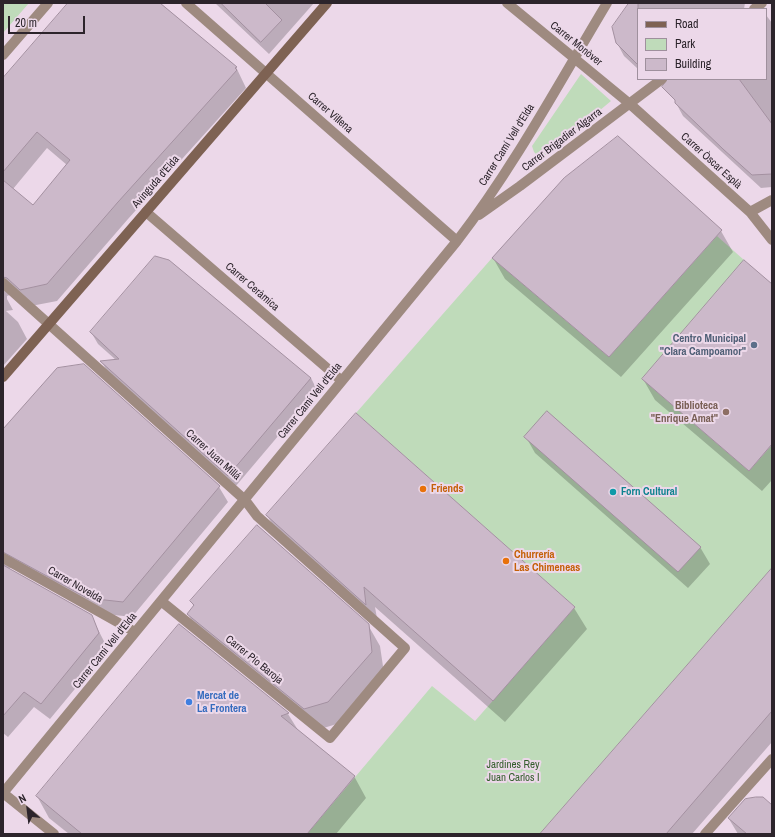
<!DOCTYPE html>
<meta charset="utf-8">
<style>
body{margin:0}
#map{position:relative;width:775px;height:837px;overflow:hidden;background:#ecd8e9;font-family:"Archivo Narrow",sans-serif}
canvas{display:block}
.frame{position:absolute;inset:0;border:4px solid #2c242b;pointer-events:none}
.legend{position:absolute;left:637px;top:8px;width:130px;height:72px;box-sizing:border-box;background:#ecd8e9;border:1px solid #9f909d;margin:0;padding:5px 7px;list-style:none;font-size:12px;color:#2c242b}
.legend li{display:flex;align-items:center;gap:8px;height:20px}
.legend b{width:20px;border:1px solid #9f909d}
.north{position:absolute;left:8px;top:789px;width:40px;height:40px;-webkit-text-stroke:3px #ecd8e9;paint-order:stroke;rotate:332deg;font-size:11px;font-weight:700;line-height:16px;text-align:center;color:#2c242b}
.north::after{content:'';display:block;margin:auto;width:14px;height:18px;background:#2c242b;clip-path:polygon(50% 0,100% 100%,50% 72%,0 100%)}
.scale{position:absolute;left:8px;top:16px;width:77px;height:18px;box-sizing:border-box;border:2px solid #2c242b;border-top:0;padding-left:5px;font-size:12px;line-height:14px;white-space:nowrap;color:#2c242b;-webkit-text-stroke:3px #ecd8e9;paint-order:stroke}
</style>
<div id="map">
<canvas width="775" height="837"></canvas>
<div class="frame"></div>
<ul class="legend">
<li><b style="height:5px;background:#7e6253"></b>Road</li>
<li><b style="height:11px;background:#bfdbba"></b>Park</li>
<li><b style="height:11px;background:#ccb9ca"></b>Building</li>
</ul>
<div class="north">N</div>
<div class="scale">20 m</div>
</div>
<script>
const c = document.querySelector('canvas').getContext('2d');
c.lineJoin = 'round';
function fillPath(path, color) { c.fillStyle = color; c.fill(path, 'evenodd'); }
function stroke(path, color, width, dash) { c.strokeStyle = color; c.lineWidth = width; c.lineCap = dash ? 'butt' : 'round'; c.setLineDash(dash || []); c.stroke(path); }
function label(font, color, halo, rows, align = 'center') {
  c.font = font + ' "Archivo Narrow",sans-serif'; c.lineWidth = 4; c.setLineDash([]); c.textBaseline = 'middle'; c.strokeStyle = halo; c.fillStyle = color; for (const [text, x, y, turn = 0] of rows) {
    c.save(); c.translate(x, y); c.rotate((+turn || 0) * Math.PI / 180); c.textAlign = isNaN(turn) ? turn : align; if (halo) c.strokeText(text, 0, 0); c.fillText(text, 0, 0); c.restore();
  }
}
fillPath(new Path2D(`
 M3,3H29L3,33Z
 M581,74L611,101L546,155L539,157L534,152L532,146Z
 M717,236L744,260L642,379L749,471L772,445V568L540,834H307L432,686L475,721L575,607L356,413L492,258L609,357Z`), '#bfdbba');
fillPath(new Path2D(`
 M70,3H160L236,67L246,88L128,219L57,301L31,306L15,293L7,296V299L13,310L6,311L18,322L27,339L3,366V79ZM47,148L67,165L33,206L13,189Z
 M215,3H314L269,54Z
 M629,3H745L744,9H638V69L624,56L617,43Z
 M766,15L772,23V187L761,188L683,116L676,103L677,79H766Z
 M721,231L733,252L621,377L505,279L493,258Z
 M772,286V480L762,491L655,400L643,379Z
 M91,332L311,378L317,390L235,487L108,373L102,362L116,360L98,344Z
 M356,415L574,608L587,629L505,722L375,607L378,624L279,536L267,515Z
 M3,431L219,487L228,502L132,617L97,613L12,567L8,569L91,616L108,649L50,719L34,707L8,737L3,733Z
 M526,437L700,547L710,564L688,588L535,453Z
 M772,570V742L692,834H542Z
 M191,601L368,625L380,646L384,673L340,723L317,730L200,635L188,614L194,607Z
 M179,625L288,714L298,730L354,776L366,798L336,834H69L49,818L37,796Z
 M772,806V834H738L729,819Z`), '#0003');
const building = new Path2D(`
 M68,3H160L237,67L235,68L237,70L118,202L47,284L20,290L7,278L3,277V180L33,205L70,160L37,132L3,172V78Z
 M221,3H265L282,20L261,42Z
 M629,3H638V65L616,43L612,27Z
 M668,79H739L772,124V174L752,175L723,149L675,103V100L662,87Z
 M618,136L722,230L609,357L492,258L564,178Z
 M155,256L169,260L311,378L228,476L100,361L119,359L90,332Z
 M744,260L772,284V444L749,471L642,379Z
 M84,364L220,486L123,602L87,598L3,552V429L57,368Z
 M547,411L701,547L678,572L524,437Z
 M356,413L575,607L493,701L364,587L366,605L266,515Z
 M257,525L369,624L372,652L328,702L304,709L187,614L194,605L190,601Z
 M3,565L92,615L99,633L41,704L24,692L3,716Z
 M772,568V711L666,834H540Z
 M179,624L289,713L281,716L355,776L307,834H82L36,796Z
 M756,797H763L772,805V834H747L728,818L745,799Z`);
fillPath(building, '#ccb9ca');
stroke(building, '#a390a0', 1);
stroke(new Path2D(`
 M186,3L457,241
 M507,3L630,104L750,212L772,240
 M754,9L762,3
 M3,55L48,3
 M146,212L342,381
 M750,212L772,200
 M479,215L520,186L662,79
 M3,283L245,500L257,516L405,648L330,738L161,601
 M3,558L135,632
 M3,793L457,241C514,167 559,83 607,3
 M3,793L54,834
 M705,834L772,759`), '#9e8a80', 10);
stroke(new Path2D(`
 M3,377L327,3`), '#7e6253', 10);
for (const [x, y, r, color] of [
 [754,345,4,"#5c6f8a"],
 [726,412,4,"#8d6e63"],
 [423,489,4,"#e8710a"],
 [613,492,4,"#0f9aa8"],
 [506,561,4,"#e8710a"],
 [189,702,4,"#3f7fe0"]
]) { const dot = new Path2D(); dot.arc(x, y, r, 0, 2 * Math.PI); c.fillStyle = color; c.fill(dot); stroke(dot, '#ecd8e9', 1.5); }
label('11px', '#2c242b', '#ecd8e9', [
 ["Carrer Monòver",576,44,39],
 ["Carrer Villena",330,113,41],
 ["Carrer Brigadier Algarra",562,140,-37],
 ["Carrer Camí Vell d'Elda",507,145,-58],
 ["Carrer Òscar Esplà",711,161,42],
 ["Avinguda d'Elda",156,182,-49],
 ["Carrer Ceràmica",252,287,41],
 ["Carrer Camí Vell d'Elda",310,401,-51],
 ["Carrer Juan Millá",213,455,42],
 ["Carrer Novelda",75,585,30],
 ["Carrer Camí Vell d'Elda",105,651,-51],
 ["Carrer Pío Baroja",254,660,39]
]);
label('bold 11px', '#4e5e75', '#ecd8e9', [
 ["Centro Municipal",746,339],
 ["\"Clara Campoamor\"",746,352]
], 'right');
label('bold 11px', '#785e54', '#ecd8e9', [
 ["Biblioteca",718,406],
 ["\"Enrique Amat\"",718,419]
], 'right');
label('bold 11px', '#c56008', '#ecd8e9', [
 ["Friends",431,489],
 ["Churrería",514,555],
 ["Las Chimeneas",514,568]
], 'left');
label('bold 11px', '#0d838f', '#ecd8e9', [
 ["Forn Cultural",621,492]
], 'left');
label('bold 11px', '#366cbe', '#ecd8e9', [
 ["Mercat de",197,696],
 ["La Frontera",197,709]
], 'left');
label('11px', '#325d2a', '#ecd8e9', [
 ["Jardines Rey",513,765],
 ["Juan Carlos I",513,778]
]);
</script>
